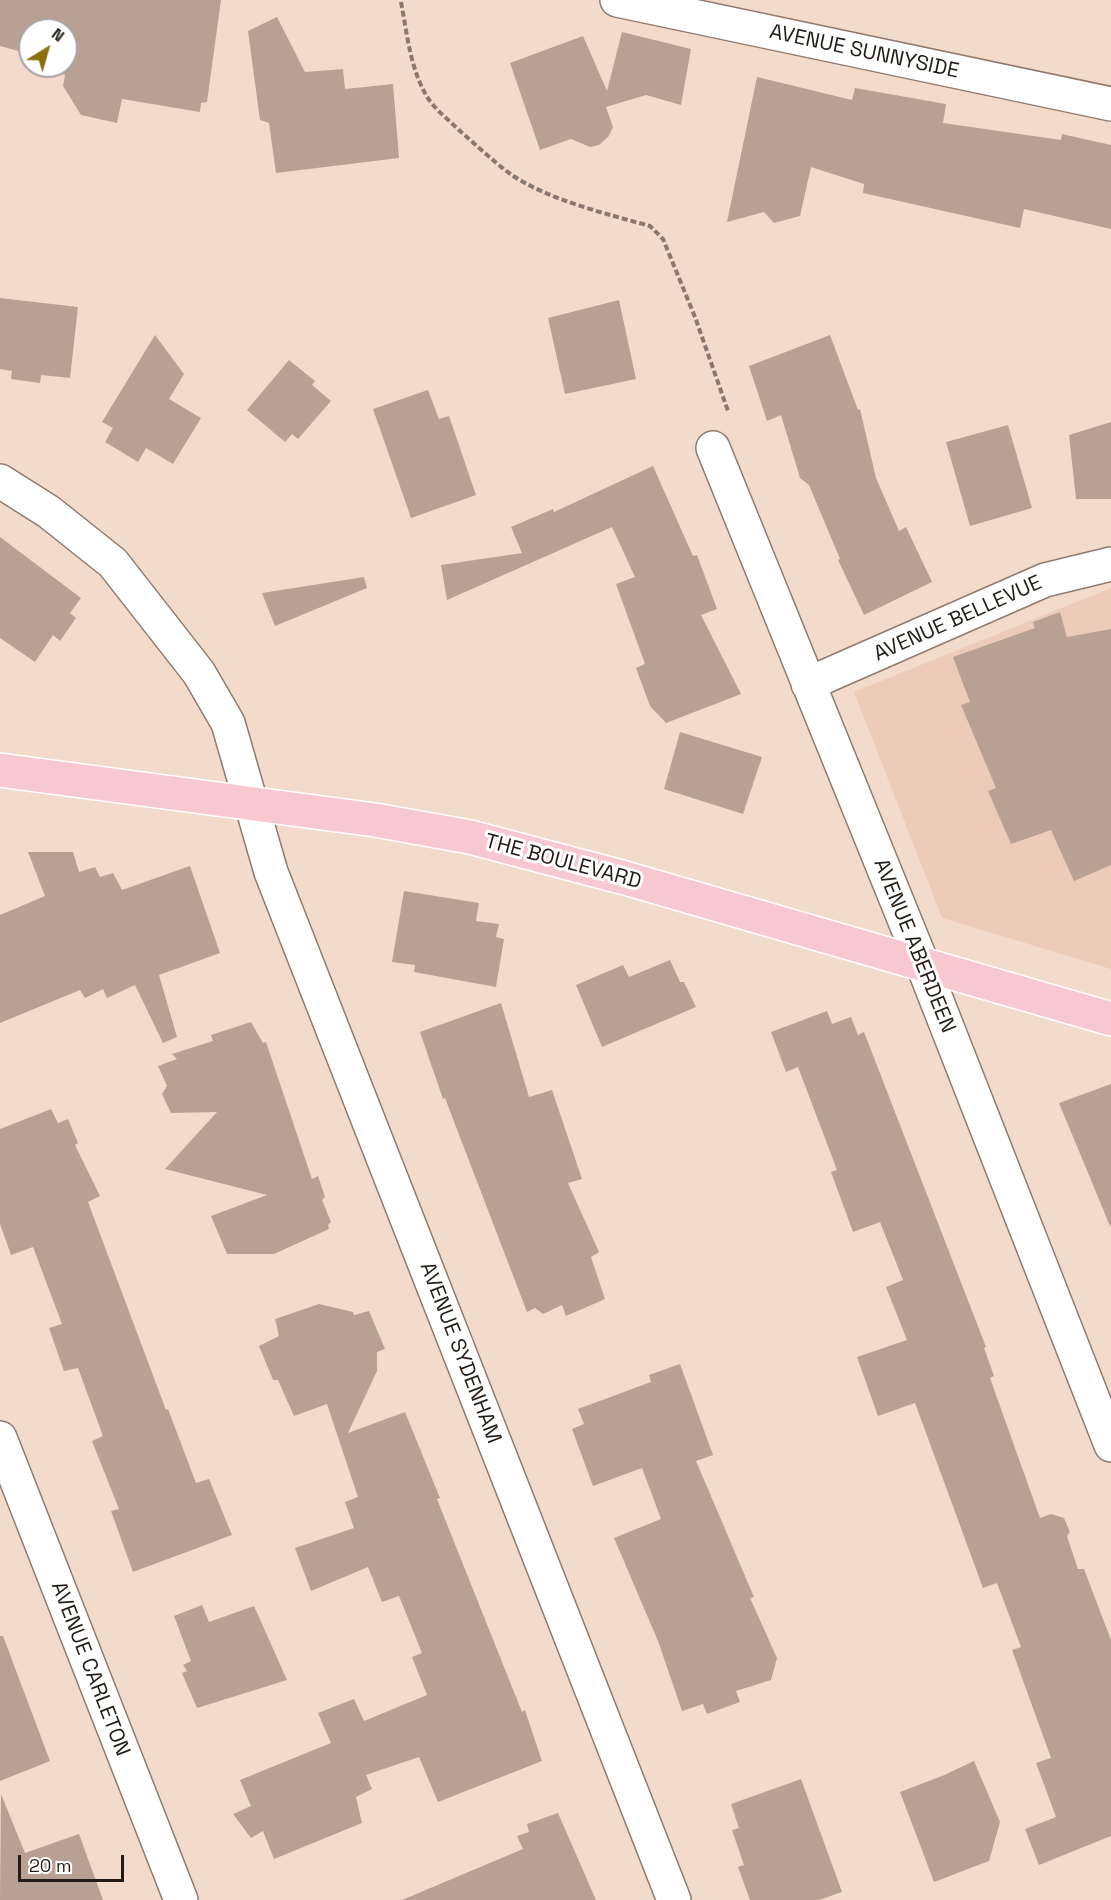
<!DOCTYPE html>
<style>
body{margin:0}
#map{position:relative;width:1111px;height:1900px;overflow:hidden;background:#f3dbcc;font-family:"Space Grotesk",sans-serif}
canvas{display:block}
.north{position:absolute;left:18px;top:18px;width:60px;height:60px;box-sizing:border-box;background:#fff;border:2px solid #a7a4a2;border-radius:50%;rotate:37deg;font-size:16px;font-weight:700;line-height:24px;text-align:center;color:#241b16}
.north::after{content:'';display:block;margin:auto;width:21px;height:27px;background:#8b7012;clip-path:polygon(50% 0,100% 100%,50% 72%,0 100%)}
.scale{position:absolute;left:18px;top:1855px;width:106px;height:27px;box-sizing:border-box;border:3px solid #241b16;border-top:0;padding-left:8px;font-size:18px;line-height:21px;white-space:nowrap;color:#241b16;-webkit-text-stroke:4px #fff;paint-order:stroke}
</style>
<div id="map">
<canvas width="1111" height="1900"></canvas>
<div class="north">N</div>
<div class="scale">20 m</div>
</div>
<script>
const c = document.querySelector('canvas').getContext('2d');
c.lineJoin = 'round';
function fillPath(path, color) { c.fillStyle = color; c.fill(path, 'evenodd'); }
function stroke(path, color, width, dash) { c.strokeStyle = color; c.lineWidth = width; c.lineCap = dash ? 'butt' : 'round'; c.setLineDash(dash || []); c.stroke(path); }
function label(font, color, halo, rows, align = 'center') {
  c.font = font + ' "Space Grotesk",sans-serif'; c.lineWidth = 6; c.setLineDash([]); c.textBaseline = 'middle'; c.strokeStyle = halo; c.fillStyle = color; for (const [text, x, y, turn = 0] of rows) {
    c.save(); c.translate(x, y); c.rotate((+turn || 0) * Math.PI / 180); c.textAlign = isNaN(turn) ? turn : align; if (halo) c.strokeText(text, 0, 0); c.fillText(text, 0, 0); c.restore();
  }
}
fillPath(new Path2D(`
 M1111,588V969L942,918L854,692Z`), '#ecccb9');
fillPath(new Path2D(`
 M0,0H221L207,102L201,103L200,112L122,99L117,123L81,115L63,86L65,75L50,66H66V30H30V54L0,46Z
 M277,17L305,72L343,69L345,89L393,84L399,158L276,173L269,123L260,120L248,31Z
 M622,32L691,49L681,105L646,95L606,107L613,127L609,136L599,145L590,147L571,139L540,150L510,63L583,36L607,91Z
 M757,77L852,100L855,88L946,104L943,123L1061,140L1062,134L1111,145V229L1024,209L1020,228L863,193L864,184L811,167L800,216L774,223L764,212L727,222Z
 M0,298L78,307L70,378L41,375L40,383L11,379L12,371L0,369Z
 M619,300L636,379L565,394L548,318Z
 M155,335L184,374L169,399L201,418L173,464L146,448L138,462L105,442L113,428L102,422Z
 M830,335L858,410L860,409L876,478L899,531L906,527L932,582L864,615L838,560L840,559L809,485L800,478L781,415L767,421L749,366Z
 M289,360L315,381L312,385L331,401L298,439L292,434L285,442L247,410Z
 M428,390L439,419L449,416L476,495L411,518L373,409Z
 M1111,422V499H1076L1069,435Z
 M1008,425L1032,508L970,526L946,442Z
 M653,466L693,556L697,555L717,609L701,615L741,694L666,723L650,706L636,668L645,664L616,584L635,577L612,527L447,600L441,565L522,553L511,527L553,509L554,512Z
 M0,537L81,598L70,613L76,618L60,641L53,635L35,662L0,638Z
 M364,577L367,588L275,626L262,593Z
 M1060,612L1067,637L1111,629V865L1074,881L1051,830L1011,844L988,791L996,788L961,705L970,702L953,657L1035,628L1033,622Z
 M680,732L762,757L743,814L664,789Z
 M28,852H73L79,872L95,867L100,877L113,873L122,890L190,866L220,953L159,975L177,1037L163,1043L135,985L107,998L103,989L85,998L80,990L0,1023V915L45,896Z
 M404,891L479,903L476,921L499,924L496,937L504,939L496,987L414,972L415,965L392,962Z
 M670,960L680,982H684L696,1007L602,1047L576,985L623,965L629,977Z
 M501,1003L529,1097L552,1090L582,1179L568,1183L599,1252L591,1257L605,1299L566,1316L562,1305L543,1314L535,1308L527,1312L445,1098L443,1099L420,1032Z
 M827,1011L832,1024L851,1017L858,1035L864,1032L986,1347L984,1348L994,1376L990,1378L1040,1518L1051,1514L1064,1518L1070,1532L1067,1536L1078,1569H1084L1111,1640V1836L1039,1865L1025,1829L1056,1817L1036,1763L1051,1758L1012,1650L1021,1647L997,1583L983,1588L915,1403L878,1416L857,1357L907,1340L886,1287L903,1280L880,1222L853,1232L831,1172L837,1170L798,1067L786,1072L771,1032Z
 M251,1022L263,1043L266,1042L312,1179L318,1176L325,1197L322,1200L331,1222L328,1225L329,1229L274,1254H227L211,1216L267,1195L165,1169L217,1112L171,1113L162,1094L167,1086L158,1066L177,1059L172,1054L213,1041L211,1035Z
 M1111,1084V1226H1110L1059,1103Z
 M51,1109L58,1123L68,1119L78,1143L75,1145L100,1196L88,1202L166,1410L168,1409L196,1483L209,1479L232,1535L133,1572L111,1511L119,1509L92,1441L103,1436L78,1368L64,1371L49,1328L62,1324L33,1247L11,1255L0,1224V1129Z
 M319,1304L353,1312L354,1315L369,1311L385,1349L377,1352V1371L348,1433L405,1412L440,1498L437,1499L522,1712L525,1710L542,1761L438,1802L419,1757L366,1775L372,1789L356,1797L362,1823L274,1859L263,1831L251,1838L233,1814L251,1806L240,1780L331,1743L318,1713L354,1699L364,1721L427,1695L412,1657L422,1653L399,1596L382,1602L368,1567L311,1591L295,1548L354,1528L345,1502L358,1497L327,1404L294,1416L278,1380H273L259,1346L279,1336L275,1319Z
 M680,1364L713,1455L696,1461L754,1597L750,1598L777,1658L771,1680L736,1691L740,1702L707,1714L703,1704L682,1711L658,1641L614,1538L661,1519L642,1468L593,1486L572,1429L584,1424L578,1409L651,1382L649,1375Z
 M202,1605L209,1622L254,1606L287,1680L197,1708L182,1673L187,1671L183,1665L191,1661L174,1616Z
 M0,1636H3L50,1761L0,1781Z
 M974,1761L1000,1822L989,1861L934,1882L900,1792L942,1776Z
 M801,1779L842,1892L819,1900H750L738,1867L744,1865L732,1830L739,1828L731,1804Z
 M1,1794L25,1853L79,1834L103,1900H0Z
 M558,1813L596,1900H402L523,1849L517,1836L529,1832L527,1824Z`), '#b8a193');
const minor = new Path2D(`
 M617,0L1111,104
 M713,448L922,963L1111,1445
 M0,481L49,512L113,563L199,673L228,723L271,872L674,1900
 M808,684L1045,580L1111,564
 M0,1438L181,1900`);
const major = new Path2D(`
 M0,770L375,820L470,837L625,878L1111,1019`);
stroke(minor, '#907a6d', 36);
stroke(major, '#fff', 36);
stroke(new Path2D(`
 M401,2C407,33 410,67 426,95C434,109 449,120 460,131C476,145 492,160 509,173C545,199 607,214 650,226L663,239L695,317L728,411`), '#88786e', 4, [6, 3]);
stroke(minor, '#fff', 33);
stroke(major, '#f8c8d0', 33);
label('21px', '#241b16', '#fff', [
 ["AVENUE SUNNYSIDE",864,52,12],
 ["AVENUE BELLEVUE",958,619,-24],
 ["THE BOULEVARD",563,862,15],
 ["AVENUE ABERDEEN",914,946,68],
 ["AVENUE SYDENHAM",460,1353,69],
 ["AVENUE CARLETON",90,1669,69]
]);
</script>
